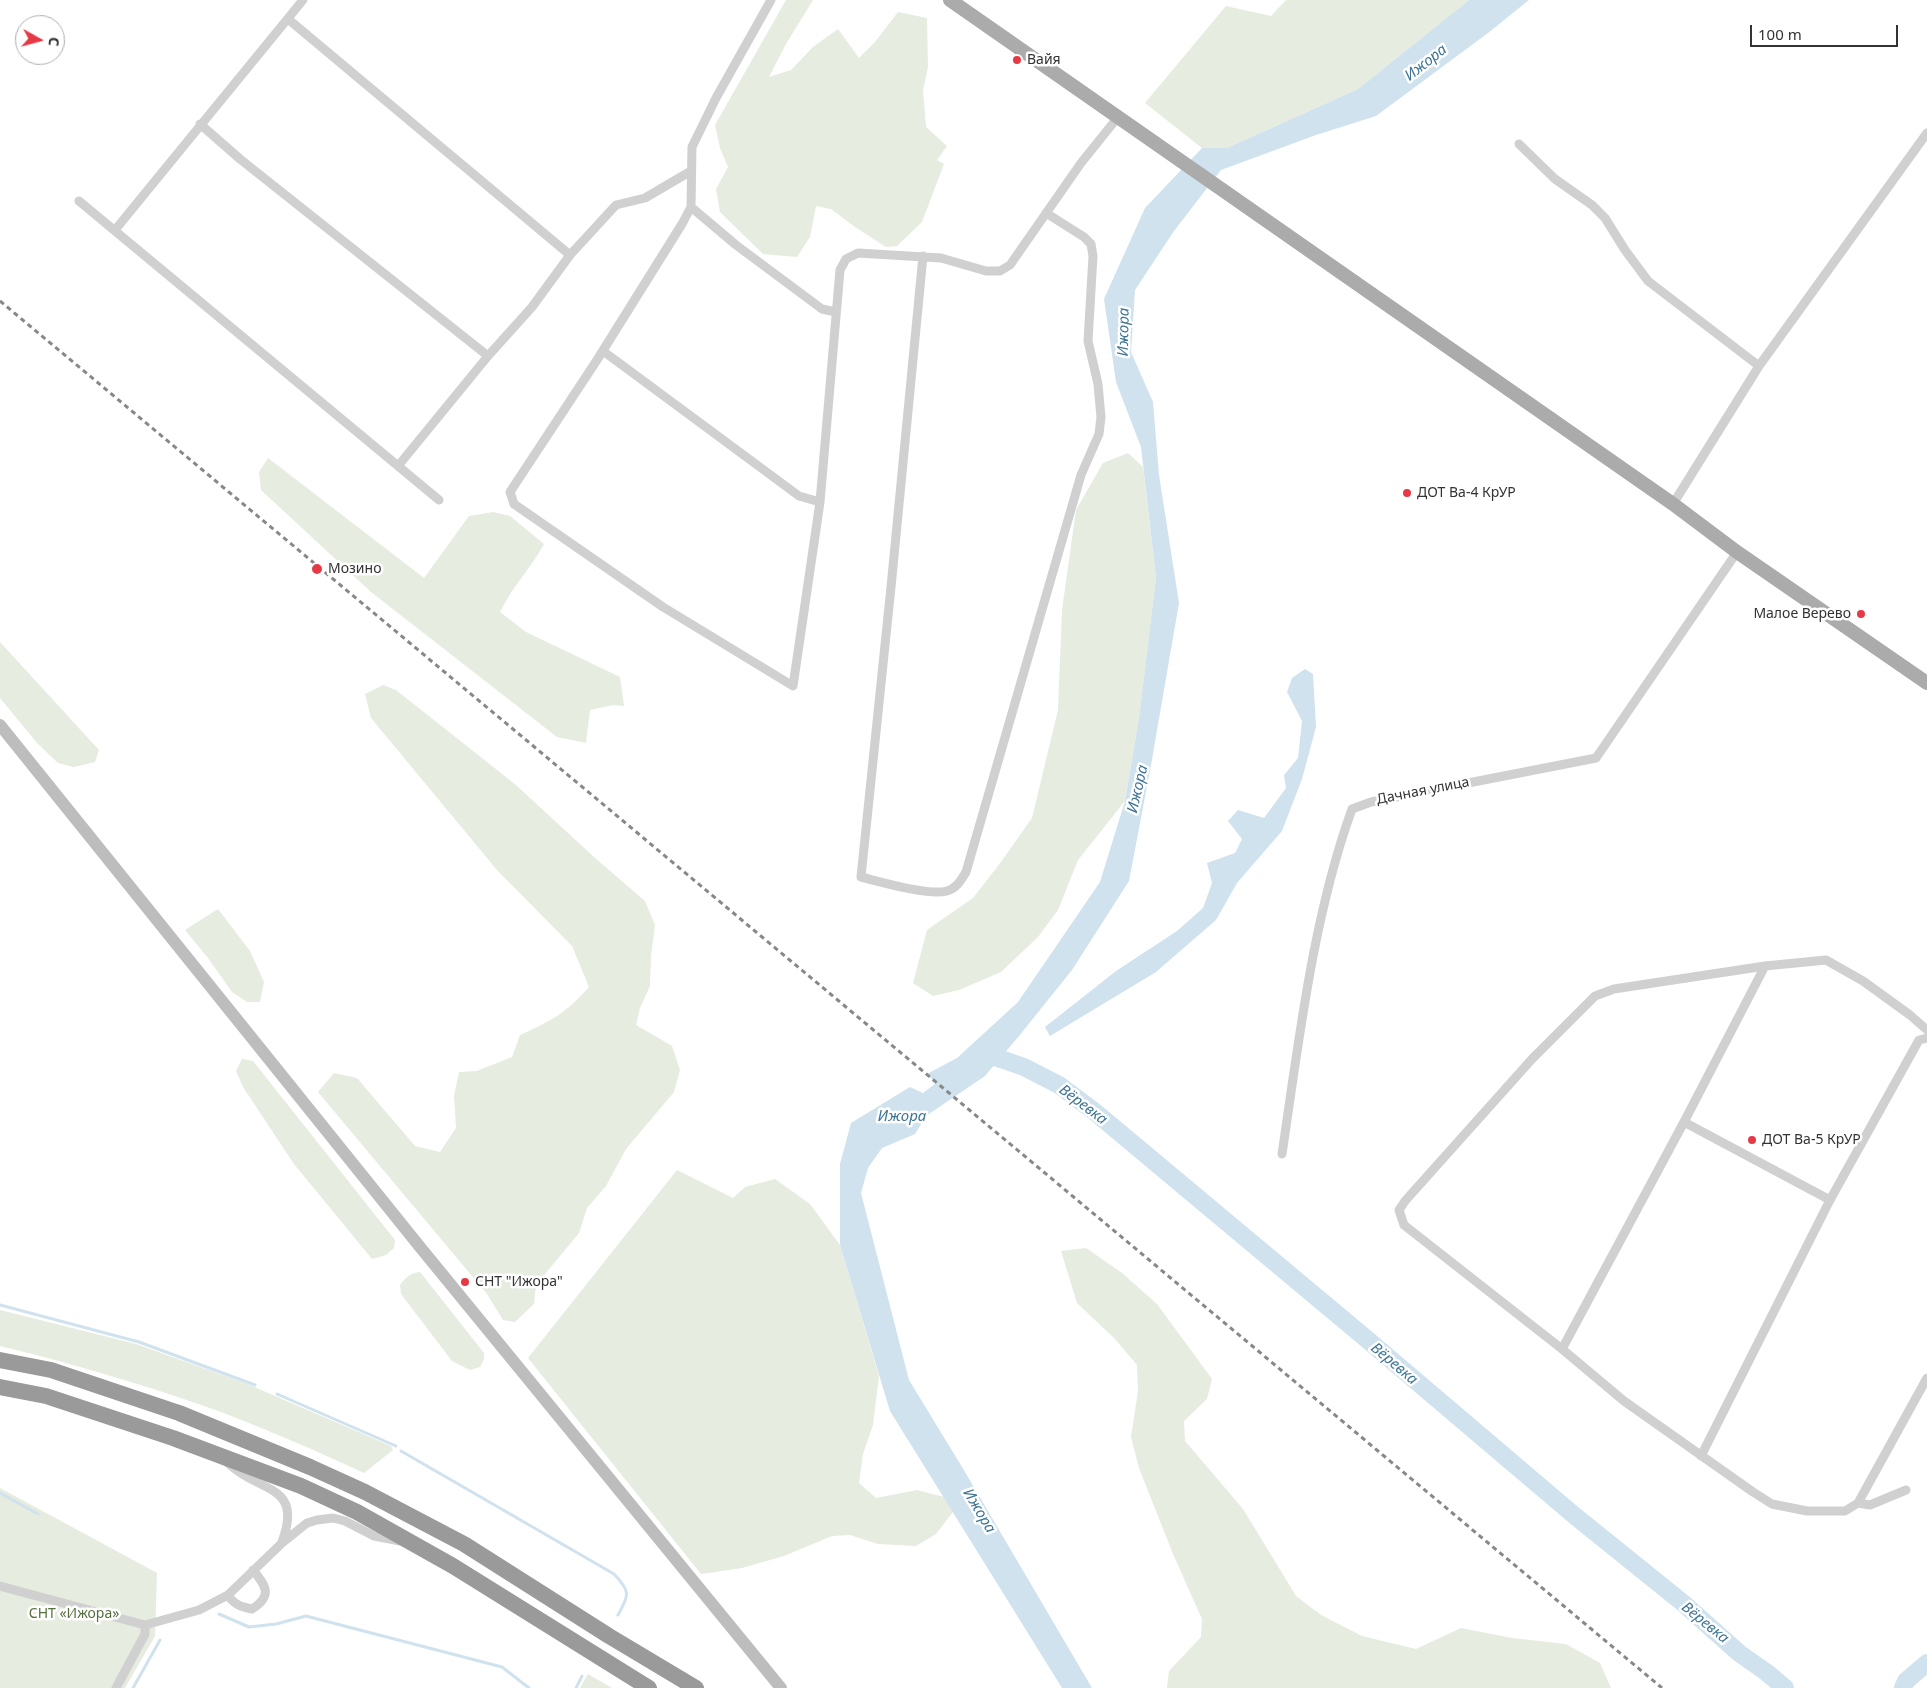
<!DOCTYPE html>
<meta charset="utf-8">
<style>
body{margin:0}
#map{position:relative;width:1927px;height:1688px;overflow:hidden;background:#fff;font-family:"Noto Sans",sans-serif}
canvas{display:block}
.north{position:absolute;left:15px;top:15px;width:50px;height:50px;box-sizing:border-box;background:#fff;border:1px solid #adadad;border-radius:50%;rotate:97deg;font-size:14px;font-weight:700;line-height:20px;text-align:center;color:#333}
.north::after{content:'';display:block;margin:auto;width:18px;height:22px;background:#e63946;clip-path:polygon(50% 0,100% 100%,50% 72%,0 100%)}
.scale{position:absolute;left:1750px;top:25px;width:148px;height:22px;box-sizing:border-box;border:2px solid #333;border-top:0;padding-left:6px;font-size:15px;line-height:18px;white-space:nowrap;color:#333;-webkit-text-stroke:4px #fff;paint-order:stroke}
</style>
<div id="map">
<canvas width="1927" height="1688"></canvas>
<div class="north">С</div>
<div class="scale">100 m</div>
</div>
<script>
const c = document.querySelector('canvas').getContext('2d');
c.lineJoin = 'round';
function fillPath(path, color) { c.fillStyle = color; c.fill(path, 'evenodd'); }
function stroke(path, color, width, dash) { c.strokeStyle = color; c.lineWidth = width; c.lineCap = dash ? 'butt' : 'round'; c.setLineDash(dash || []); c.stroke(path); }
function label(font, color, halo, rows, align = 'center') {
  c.font = font + ' "Noto Sans",sans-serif'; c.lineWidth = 5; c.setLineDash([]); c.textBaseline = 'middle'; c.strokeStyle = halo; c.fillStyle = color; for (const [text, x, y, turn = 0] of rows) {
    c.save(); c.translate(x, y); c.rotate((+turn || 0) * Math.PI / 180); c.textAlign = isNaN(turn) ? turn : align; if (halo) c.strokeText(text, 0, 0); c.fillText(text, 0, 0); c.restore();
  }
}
fillPath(new Path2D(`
 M786,0H813L786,44L769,77L791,70L813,47L838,29L859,58L875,42L898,12L927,18L928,67L923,90L926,127L947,146L937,160L944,164L922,222L897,246L886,247L855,227L831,209L816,206L810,237L797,257L763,254L720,212L716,189L728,167L720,148L715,125Z
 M1286,0H1469L1358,89L1227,148H1202L1145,103L1226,6L1271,16Z
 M1128,453L1143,467L1156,578L1139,718L1125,801L1078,860L1058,910L1038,937L1001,972L959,990L933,996L913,983L927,930L973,898L1001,862L1032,818L1058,710L1062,610L1076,510L1103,463Z
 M268,458L424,578L469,516L493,512L510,516L544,544C531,568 512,587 500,612L526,632L620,677L624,706L613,705L590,710L586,743L557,737L371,592L261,490L259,472Z
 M0,642L99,750L95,762L74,767L58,763L37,743L0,698Z
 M383,685L396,690L516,785L595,858L645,901L655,925L651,956L650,986L640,1008L636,1025L672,1046L680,1070L674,1092L626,1149L606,1186L587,1208L579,1233L536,1285L534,1304L515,1322L503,1320L487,1294L318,1092L334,1073L357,1078L415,1146L440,1152L456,1128L454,1096L459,1072L477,1071L512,1057L520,1035C551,1021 565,1014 589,987L572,946L497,870L371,718L365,694Z
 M218,909L250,951L264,982L260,1002H247L232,992L208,958L185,930Z
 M242,1059L253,1061L395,1240L394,1248L386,1255L372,1259L294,1164L243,1087L236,1071Z
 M677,1170L733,1198L745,1187L775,1179L810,1204L840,1245L879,1376L873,1425L863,1454L859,1483L876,1498L917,1490L944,1497L953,1512L936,1534L916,1546L878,1544L850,1535L832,1536L784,1556L742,1568L701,1574L528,1358Z
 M1086,1248L1122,1273L1157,1304L1212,1379L1207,1399L1184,1421L1185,1441L1243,1509L1296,1596L1321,1615L1362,1636L1416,1649L1461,1628L1512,1638L1566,1644L1600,1663L1611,1688H1167L1169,1671L1201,1637L1202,1619L1173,1554L1139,1468L1131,1437L1138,1391L1137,1365L1115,1339L1077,1303L1061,1251Z
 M420,1272L484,1353V1359L480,1367L470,1370L452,1361L401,1294L400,1285C406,1277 410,1273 420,1272Z
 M0,1310L136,1344L245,1383L391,1446L393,1450L364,1473C312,1449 260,1426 207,1407C139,1383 70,1363 0,1346Z
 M0,1488L157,1573L155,1636L125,1688H0Z
 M588,1674L612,1688H580Z`), '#e6ecdf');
fillPath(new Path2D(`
 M1469,0H1529L1488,33L1376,116L1316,135L1221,170L1174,231L1135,290L1131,352L1153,402L1159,475L1179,603L1151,765L1129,881L1072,970L1019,1036L985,1076L926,1116L915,1134L882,1148L868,1168L861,1193L909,1380L965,1472L1092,1688H1062L890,1411L840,1245V1164L851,1123L910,1087L923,1093L936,1083L927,1074L957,1058L1018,1002L1100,882L1125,801L1139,718L1156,578L1141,447L1116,382L1104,299L1145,208L1202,148H1227L1358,89Z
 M1305,669L1313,674L1316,727L1302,779L1282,831L1237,883L1216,920L1156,972L1050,1036L1045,1027L1116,971L1177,931L1203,908L1212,883L1207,863L1235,853L1242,839L1228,821L1238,810L1264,818L1286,788L1284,775L1298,758L1302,721L1287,692L1292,678Z`), '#cfe2ee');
stroke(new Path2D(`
 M0,1305L139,1342L255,1385
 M277,1394L396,1446
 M401,1451L614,1574C631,1592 629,1594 618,1615
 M0,1493L38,1514
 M219,1614L249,1627L276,1624L306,1616L502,1667L529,1688
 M133,1688L160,1640
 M576,1688L582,1676`), '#cfe2ee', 3);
stroke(new Path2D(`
 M992,1056L1024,1067L1059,1085L1095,1112L1369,1341L1575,1516L1683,1603L1739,1653L1766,1672L1785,1688
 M1903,1688L1906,1681L1927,1663`), '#cfe2ee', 18);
stroke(new Path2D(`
 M771,0L716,98L692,147L691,207L682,224L597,360L510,492L514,504L663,607L793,686L820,502
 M288,19L570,255
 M200,124L240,159L488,356
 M1519,144L1555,179L1592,205L1605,218L1625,250L1648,281L1759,366
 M79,201L439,500
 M691,207L736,245L822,309L836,312
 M115,230L303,0
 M923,256L891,587L861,877C882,882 928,896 947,891C957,888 961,880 966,872L1081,475L1099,434L1101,417L1098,384L1088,341L1093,256L1091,244L1084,237L1046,213
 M603,351L799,496L820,502L840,270L846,259L858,253L941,258L986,271H1000L1010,265L1081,163L1118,117
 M398,466L488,356L532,307L570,255L616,205L645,198L691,171
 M1673,504L1759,366L1927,133
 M1684,1122L1830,1200
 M1282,1154C1299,1040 1313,917 1352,809L1371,802L1596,758L1737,552
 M1562,1349L1684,1122L1765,966
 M1701,1456L1830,1200L1919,1040L1927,1038
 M228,1463C258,1493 304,1483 282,1542
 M1906,1490L1870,1505L1858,1503L1845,1511H1807L1772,1504L1753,1492L1624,1401L1562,1349L1404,1225L1399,1210L1405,1201L1532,1059L1595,996L1614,989L1765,966L1826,960L1863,981L1910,1015L1927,1030
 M1858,1503L1927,1378
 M0,1586L145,1625L199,1610L228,1595L282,1543L307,1523L317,1520L333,1518L345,1521L374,1536L400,1541
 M228,1595C234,1605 242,1607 252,1609C273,1596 266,1586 253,1570
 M116,1688L145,1634V1625`), '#d0d0d0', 9);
stroke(new Path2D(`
 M0,725L420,1247L781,1688`), '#bdbdbd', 12);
stroke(new Path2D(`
 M950,0L1673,504L1737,552L1927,683`), '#ababab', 14);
stroke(new Path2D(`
 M0,1360L51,1370L179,1413L310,1467L365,1492L464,1544L609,1636L696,1688
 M0,1387L46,1396L173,1438L301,1486L357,1512L453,1566L649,1688`), '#9a9a9a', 16);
stroke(new Path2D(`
 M0,301L1662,1688`), '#888', 3, [5, 4]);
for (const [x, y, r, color] of [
 [1017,60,5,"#e63946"],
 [1407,493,5,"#e63946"],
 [317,569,6,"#e63946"],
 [1861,614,5,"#e63946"],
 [1752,1140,5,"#e63946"],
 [465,1282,5,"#e63946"]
]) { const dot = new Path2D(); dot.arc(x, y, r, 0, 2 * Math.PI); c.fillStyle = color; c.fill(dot); stroke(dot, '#fff', 2); }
label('14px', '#333', '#fff', [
 ["Вайя",1027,60],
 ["ДОТ Ва-4 КрУР",1417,493],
 ["Мозино",328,569],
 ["Малое Верево",1851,614,"right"],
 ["ДОТ Ва-5 КрУР",1762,1140],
 ["СНТ \"Ижора\"",475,1282]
], 'left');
label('14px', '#333', '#fff', [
 ["Дачная улица",1423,791,-11]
]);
label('14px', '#56703f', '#fff', [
 ["СНТ «Ижора»",74,1614]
]);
label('italic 15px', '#3f7597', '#fff', [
 ["Ижора",1426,63,-38],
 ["Ижора",1124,332,-89],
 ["Ижора",1138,789,-77],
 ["Вёревка",1083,1105,37],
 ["Ижора",902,1117],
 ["Вёревка",1394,1364,40],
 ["Ижора",979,1511,59],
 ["Вёревка",1705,1623,39]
]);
</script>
